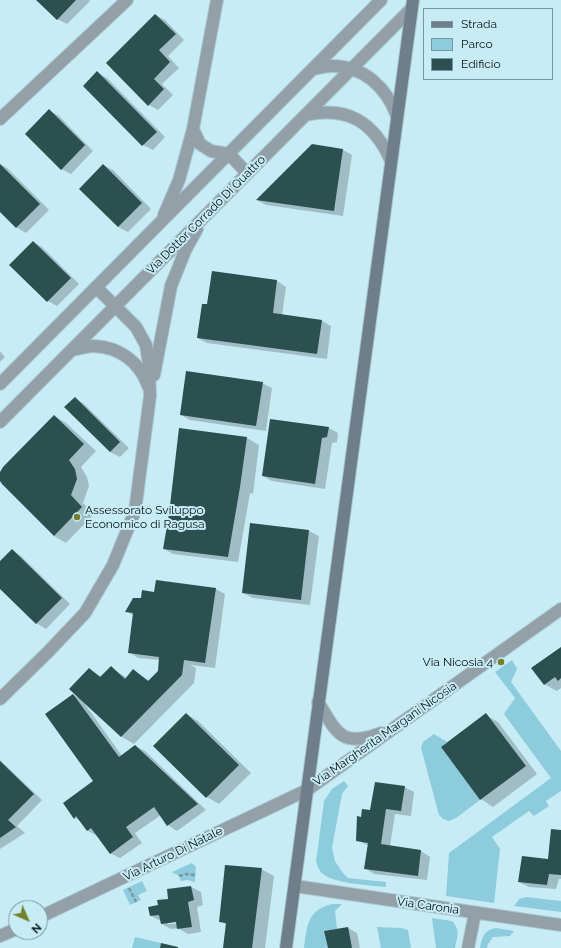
<!DOCTYPE html>
<style>
body{margin:0}
#map{position:relative;width:561px;height:948px;overflow:hidden;background:#c8ecf6;font-family:Raleway,sans-serif}
canvas{display:block}
.legend{position:absolute;left:423px;top:8px;width:130px;height:72px;box-sizing:border-box;background:#c8ecf6;border:1px solid #7a959c;margin:0;padding:5px 7px;list-style:none;font-size:12px;color:#051215}
.legend li{display:flex;align-items:center;gap:8px;height:20px}
.legend b{width:20px;border:1px solid #7a959c}
.north{position:absolute;left:8px;top:900px;width:40px;height:40px;box-sizing:border-box;background:#c8ecf6;border:1px solid #7a959c;border-radius:50%;rotate:135deg;font-size:11px;font-weight:700;line-height:16px;text-align:center;color:#051215}
.north::after{content:'';display:block;margin:auto;width:14px;height:18px;background:#75802c;clip-path:polygon(50% 0,100% 100%,50% 72%,0 100%)}
</style>
<div id="map">
<canvas width="561" height="948"></canvas>
<ul class="legend">
<li><b style="height:5px;background:#6e7f8b"></b>Strada</li>
<li><b style="height:11px;background:#8cccdd"></b>Parco</li>
<li><b style="height:11px;background:#2c4f4f"></b>Edificio</li>
</ul>
<div class="north">N</div>
</div>
<script>
const c = document.querySelector('canvas').getContext('2d');
c.lineJoin = 'round';
function fillPath(path, color) { c.fillStyle = color; c.fill(path, 'evenodd'); }
function stroke(path, color, width, dash) { c.strokeStyle = color; c.lineWidth = width; c.lineCap = dash ? 'butt' : 'round'; c.setLineDash(dash || []); c.stroke(path); }
function label(font, color, halo, rows, align = 'center') {
  c.font = font + ' Raleway,sans-serif'; c.lineWidth = 4; c.setLineDash([]); c.textBaseline = 'middle'; c.strokeStyle = halo; c.fillStyle = color; for (const [text, x, y, turn = 0] of rows) {
    c.save(); c.translate(x, y); c.rotate((+turn || 0) * Math.PI / 180); c.textAlign = isNaN(turn) ? turn : align; if (halo) c.strokeText(text, 0, 0); c.fillText(text, 0, 0); c.restore();
  }
}
fillPath(new Path2D(`
 M512,660L517,669L511,682L561,751V791L546,801L549,806L534,816L529,811L492,837L500,849L494,903L446,896L449,853L551,778L504,714L515,698L495,672Z
 M434,734L447,742L441,747L480,800L456,818L449,821L443,819L439,815L421,748L423,742Z
 M344,781L348,786L342,794L332,848L335,861L342,872L348,878L386,882V887C370,885 329,884 320,871C318,868 317,864 316,862L324,801L332,789Z
 M192,863L196,867L195,882L187,880L181,881L179,876L172,872Z
 M142,881L147,891L138,895L141,900L130,905L123,890Z
 M526,897L561,901V912L514,906L519,899Z
 M332,904H342L335,911L337,929L324,931L328,948H304C307,926 307,910 332,904Z
 M432,918L452,921C461,931 457,937 455,948H436Z
 M377,927L401,928L408,930L411,948H381Z
 M496,928L514,931L510,936L493,937L488,944L487,948H480C482,937 484,930 496,928Z
 M135,937L161,943L160,948H132Z`), '#8cccdd');
fillPath(new Path2D(`
 M38,0H89L90,1L67,24L57,19Z
 M156,15L165,20L184,40L168,56L179,68L162,84L173,95L158,110L149,105Z
 M97,73L107,78L165,137L153,150L143,145Z
 M50,111L59,116L93,151L71,174L61,169Z
 M343,150L352,155L343,216L266,205L257,200Z
 M0,164L7,168L49,210L26,233L16,227L0,210Z
 M103,165L113,170L151,209L128,232L118,227Z
 M33,242L42,247L79,284L57,306L48,301Z
 M212,272L277,281L286,287L282,316L322,321L331,326L327,359L207,343L198,338L208,305Z
 M0,351L5,357L0,362Z
 M262,383L272,388L266,431L190,420L181,415Z
 M75,398L84,404L129,448L120,457L110,452Z
 M54,416L66,423L96,451L81,467L87,477L89,486L83,503L94,514L66,543L54,536Z
 M329,428L338,433L337,442L332,443L325,489L272,481L263,476Z
 M247,438L259,445L253,494L250,493L238,562L173,554L164,549L170,515Z
 M251,524L309,531L319,536L310,605L253,598L243,593Z
 M12,550L21,556L70,604L46,629L36,623L0,588V562Z
 M216,589L225,594L215,668L190,665L196,668L194,683L134,744L122,737L85,704L122,756L135,746L145,751L206,810L177,831L168,825L161,815L135,833L142,843L120,858L110,853L97,836L88,831L82,822L75,818L64,803L95,781L73,695L80,698L89,669L102,677L111,668L127,678L134,671L150,681L159,672L160,660L138,658L129,652L134,616L127,611L141,600L155,593Z
 M561,648V688L557,691L544,684Z
 M186,714L198,721L251,773L219,804L207,797L155,746Z
 M486,715L498,722L537,774L493,807L481,799Z
 M0,760L42,800L17,826L25,833L0,849Z
 M404,787L414,792L411,816L395,814L390,846L421,851L430,857L427,880L374,874L365,868L369,846L357,840L362,818Z
 M561,831V879H559L556,889L529,887L519,882L549,860Z
 M261,869L274,876L265,948H224L227,925L220,921Z
 M191,887L201,892L203,905L197,907L201,932L188,934L178,928L171,929L162,924L161,921L151,916L159,906ZM181,921V923L168,924V922Z
 M348,928L357,933L360,948H329Z`), '#0003');
fillPath(new Path2D(`
 M36,0H76L57,20Z
 M155,14L176,34L159,50L170,62L154,79L164,89L148,106L106,63Z
 M97,71L157,132L142,146L83,86Z
 M49,109L85,145L61,170L25,134Z
 M312,144L343,149L334,211L256,200Z
 M0,164L40,204L16,228L0,212Z
 M103,164L142,203L118,227L79,189Z
 M33,241L71,278L47,302L9,265Z
 M212,271L277,280L273,313L322,320L317,354L197,338L202,304H207Z
 M186,371L263,382L256,426L180,415Z
 M75,397L120,442L110,452L64,407Z
 M54,415L84,444L69,460L75,469L77,479L71,495L82,507L54,536L2,484L0,481V472L3,467Z
 M270,419L329,427L327,437L322,438L315,484L262,476Z
 M179,428L247,437L240,487L228,557L163,549L169,514Z
 M250,523L309,530L301,600L242,593Z
 M12,549L62,598L36,624L0,589V561Z
 M156,580L216,588L205,663L184,660L182,675L121,737L69,689L89,668L100,677L111,666L125,679L133,669L148,681L158,671L159,657L128,653L133,613L125,612L133,598H141L142,590L154,592Z
 M561,647V678L558,681L555,677L544,685L531,668Z
 M73,694L119,757L135,745L198,804L167,826L154,807L126,827L133,837L110,854L91,828L87,831L76,816L74,819L63,803L93,781L45,714Z
 M186,713L239,765L206,798L153,746Z
 M486,713L526,766L480,800L441,747Z
 M0,761L34,794L8,820L16,827L0,838Z
 M375,782L405,786L401,811L386,809L381,844L421,850L418,876L364,869L368,843L356,841L357,816L361,817L362,809L370,810Z
 M551,829L561,830V875L549,874L547,885L518,882L522,856L548,859Z
 M225,865L262,868L252,948H223L226,923L219,922Z
 M191,886L194,900L188,902L192,927L177,929L176,922L161,924L159,915L150,916L148,907L158,905L157,900L168,899L167,889Z
 M348,927L352,948H328L324,931Z
 M161,943L178,947V948H160Z`), '#2c4f4f');
const street = new Path2D(`
 M217,0L193,129L200,144L211,151L229,154L247,173
 M313,69C319,68 325,66 332,66C364,66 386,87 397,116
 M306,115C348,106 374,122 391,161
 M0,119L127,0
 M164,215L179,180L193,129
 M72,350C79,349 87,346 94,346C119,347 140,362 148,386
 M154,375L171,286L185,251L197,229
 M0,384L381,0
 M0,422L412,8
 M0,699L48,652L85,613L113,565L135,511L150,396L149,365L146,345L136,327L96,287
 M318,702C337,733 341,748 381,733
 M295,886L561,925
 M40,917L307,790L561,609
 M0,936L16,929
 M468,948L475,913`);
const secondary = new Path2D(`
 M286,948L413,0`);
stroke(street, '#a9c9d2', 14);
stroke(secondary, '#a9c9d2', 14);
stroke(new Path2D(`
 M179,876L186,874L195,875
 M129,888L136,902`), '#7d98a0', 2.5, [4, 2]);
stroke(street, '#94a0a8', 12);
stroke(secondary, '#6e7f8b', 12);
for (const [x, y, r, color] of [
 [77,517,4,"#75802c"],
 [501,662,4,"#75802c"]
]) { const dot = new Path2D(); dot.arc(x, y, r, 0, 2 * Math.PI); c.fillStyle = color; c.fill(dot); stroke(dot, '#c8ecf6', 1.5); }
label('12px', '#051215', '#c8ecf6', [
 ["Via Dottor Corrado Di Quattro",206,215,-45],
 ["Via Margherita Margani Nicosia",385,734,-35],
 ["Via Arturo Di Natale",173,854,-26],
 ["Via Caronia",428,906,8]
]);
label('12px', '#051215', '#c8ecf6', [
 ["Assessorato Sviluppo",85,510],
 ["Economico di Ragusa",85,524],
 ["Via Nicosia 4",493,662,"right"]
], 'left');
</script>
